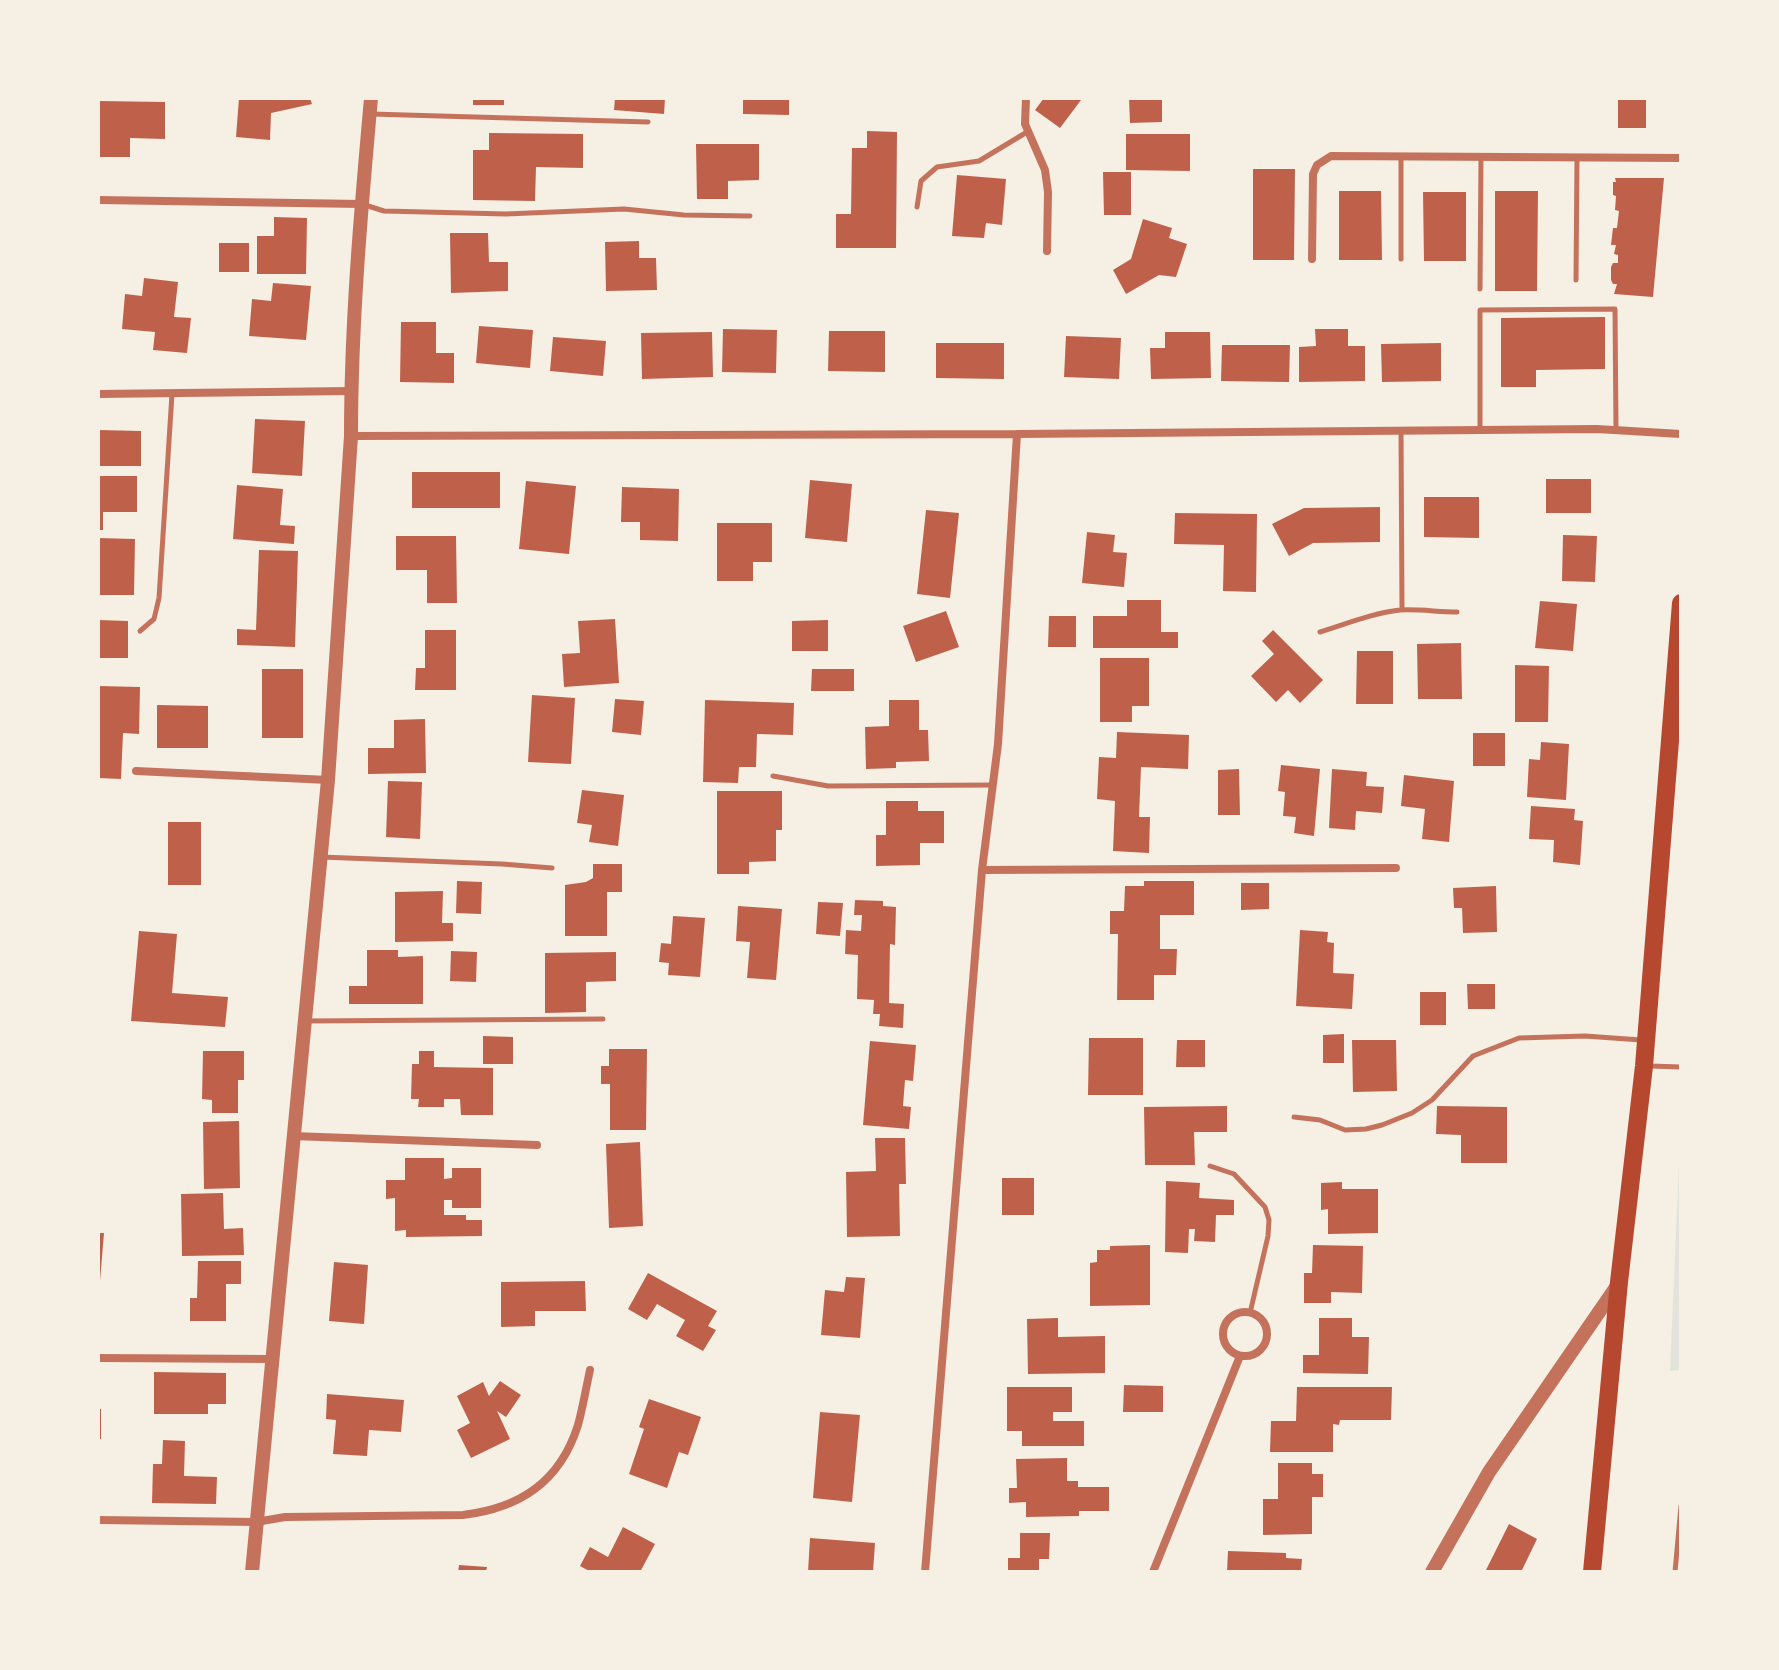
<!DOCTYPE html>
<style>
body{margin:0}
#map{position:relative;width:1779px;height:1670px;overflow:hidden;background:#f6efe4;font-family:"PT Serif",serif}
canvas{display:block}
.frame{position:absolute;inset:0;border:100px solid #f6efe4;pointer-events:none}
</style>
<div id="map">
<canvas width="1779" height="1670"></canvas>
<div class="frame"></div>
</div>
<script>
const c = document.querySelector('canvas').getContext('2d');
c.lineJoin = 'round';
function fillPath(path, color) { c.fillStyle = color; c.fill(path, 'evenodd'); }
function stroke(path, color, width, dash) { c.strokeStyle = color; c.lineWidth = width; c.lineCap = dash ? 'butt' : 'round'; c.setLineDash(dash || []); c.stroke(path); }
fillPath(new Path2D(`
 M1681,1118V1370L1670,1371V1370Z`), '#e2e4dc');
fillPath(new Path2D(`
 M239,98H310L312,104L271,113L270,140L236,137Z
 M473,98H504V105H473Z
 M615,98H665L664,114L614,110Z
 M743,98H789V115L743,114Z
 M1044,98H1078L1081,100L1060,128L1035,110Z
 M1129,98H1162V122L1130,123Z
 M1618,98H1646V128H1618Z
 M98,101L165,102V139L130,138V157H98Z
 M867,131L897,132L896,248H836V214H851L852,148H867Z
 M489,133L583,134V168L536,167L535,201L473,200V150H489Z
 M1126,134H1190V171L1126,170Z
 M696,144H759V180L728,181V199H697Z
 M1253,169H1295L1294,260H1253Z
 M1103,172H1131V215H1104Z
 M957,175L1006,179L1002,225L986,223L984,238L952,236Z
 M1615,178H1664L1653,297L1614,294L1617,284H1613L1611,280V267L1613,263H1618V255L1614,254L1616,245H1611L1613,228H1617L1619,211L1615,210L1616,196L1613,195V182H1616Z
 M1339,191H1381L1382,260H1339Z
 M1495,191H1538L1537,291H1495Z
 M1423,192H1466V261H1424Z
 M274,217L307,218L306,274H257V236H274Z
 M1143,219L1172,228L1169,238L1187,244L1176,277L1159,275L1126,294L1113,270L1131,259Z
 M450,233H488L489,262H508V291L451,293Z
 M639,241V258H656L657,290L606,291L605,242Z
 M219,243H249V272H219Z
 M144,278L178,282L174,317L191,318L187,353L153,350L155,332L122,329L125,294L142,296Z
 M273,283L311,286L306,340L249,336L252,299L271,301Z
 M1605,317V369L1536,370V387H1501V318Z
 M401,322H436V353H454V383L400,382Z
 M479,326L533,330L530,368L476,363Z
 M723,329L777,330L776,373L722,372Z
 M1315,329H1348V346H1365V381L1299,382V347L1316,346Z
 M829,331H885V372L828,371Z
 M712,332L713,377L642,379L641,333Z
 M1165,332H1210L1211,378L1151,379L1150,348H1165Z
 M1066,336L1121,338L1119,379L1064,377Z
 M553,337L606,341L603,376L550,371Z
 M936,343H1004V379L936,378Z
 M1441,343V381L1382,382L1381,344Z
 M1222,345H1290L1289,382L1221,381Z
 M255,419L305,421L302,476L252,473Z
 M98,430L141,431V466H98Z
 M412,472H500V508H412Z
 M98,476H137V512H103V530H98Z
 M1546,479H1591V513H1546Z
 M810,480L852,484L847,542L805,538Z
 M526,481L576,486L569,554L519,549Z
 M237,485L283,489L280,525L295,526L294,544L233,539Z
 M622,487L679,489L678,541L640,540V522H621Z
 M1424,497H1479V538L1424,537Z
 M1380,507V542L1313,543L1289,556L1272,524L1304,508Z
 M926,510L959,513L950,598L917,594Z
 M1175,513L1257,514L1256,592L1223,591L1224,545L1174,544Z
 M717,523H772V562H753V581H717Z
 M1087,532L1115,535L1113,552L1127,553L1124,587L1082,583Z
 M1563,535L1597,536L1595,582L1562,581Z
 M396,536H456L457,603H427V570H396Z
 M98,538L135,539L134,595H98Z
 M259,550L298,551L295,647L237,645V629L256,630Z
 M1127,600H1161V632H1178V648H1093V616H1127Z
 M1540,601L1577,604L1573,651L1535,648Z
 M946,611L959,647L916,662L903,626Z
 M1049,616H1076V647H1048Z
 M615,619L619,683L564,687L562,654L580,653L578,621Z
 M98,620L128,621V658H98Z
 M828,620V651H792V621Z
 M425,630H456V690H415L416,668H425Z
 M1273,630L1323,680L1300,703L1288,690L1276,702L1251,676L1274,654L1262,641Z
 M1461,643L1462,699H1418L1417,644Z
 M1357,651H1393V704H1356Z
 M1100,658H1149V706H1132V722H1100Z
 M1515,665L1549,666L1548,722H1515Z
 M262,669H303V738H262Z
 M812,669H854V691H811Z
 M98,686L140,687L139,734L123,733L121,779L98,778Z
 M532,695L575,698L571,764L528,762Z
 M615,699L644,701L641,735L612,732Z
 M705,700L794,703L793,735L757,734L756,767H739L738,783L703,782Z
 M889,700H919V730H928L929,761L896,762V768L866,769L865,727L889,726Z
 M157,705L208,706V748H157Z
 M425,719L426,773L368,774V748H394V720Z
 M1117,732L1189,735L1188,769L1141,767L1139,817H1150L1149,853L1113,851L1115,801L1097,799L1099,757L1116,758Z
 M1473,733H1505V766H1473Z
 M1541,742L1569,744L1566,800L1527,797L1529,759L1540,760Z
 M1281,765L1320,769L1314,836L1294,833L1296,817L1283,816L1285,792L1278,791Z
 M1239,769L1240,815H1218V770Z
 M1332,769L1367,772L1366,786L1384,787L1382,813L1356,811L1355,830L1329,828Z
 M1404,775L1454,781L1449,842L1422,839L1425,809L1401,806Z
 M388,781L422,782L420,839L386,837Z
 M582,790L624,795L618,846L589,842L592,825L577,823Z
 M717,791H782V830H776V861L749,862V874H717Z
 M886,801H918V811H944V843H920V865L876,866V835H886Z
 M1531,806L1575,809L1574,820L1583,821L1580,865L1553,862L1554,840L1529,839Z
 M168,822H201V885H168Z
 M593,864H622V892H607V936H565V885L586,882L593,878Z
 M457,881L482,882L481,914L456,913Z
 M1144,881H1194V915H1160V949H1177L1176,975H1154V1000H1117L1118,934H1110V911H1124L1125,886H1144Z
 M1241,883H1269V909L1241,910Z
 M1496,886L1497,932L1463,933L1462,908H1454L1453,888Z
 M443,891L442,923H453V941L395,942V892Z
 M855,900L883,901V906L896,907L895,945L890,944L889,1003L904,1004L903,1028L879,1026L880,1014H873L874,1000L857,999L858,955L845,954L846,930L861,931L862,915H854Z
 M818,902L843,903L840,936L816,934Z
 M738,906L782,909L776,980L747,978L750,942L736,941Z
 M673,916L705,918L700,977L668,975L669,963L659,962L661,943L671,944Z
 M1300,930L1328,932L1327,942L1334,943L1333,973L1354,974L1352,1009L1296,1006Z
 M139,931L177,934L172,993L228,997L225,1027L131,1021Z
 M367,950H398V957L423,956V1004H349V986H367Z
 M451,951L477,952L476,982L450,981Z
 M616,952V981L586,982V1012L545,1013V953Z
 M1467,984H1495V1009H1468Z
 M1420,992H1446V1025H1420Z
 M1344,1034V1063H1323V1035Z
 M483,1036L513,1037V1064H483Z
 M1089,1038H1143V1095H1088Z
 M1177,1040H1205V1067H1176Z
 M1352,1040H1396L1397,1091L1353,1092Z
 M870,1041L916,1045L913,1081L905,1080L903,1106L911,1107L909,1129L863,1125Z
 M609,1049H647L646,1130H610V1084H601V1066H609Z
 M203,1051H244V1080H238V1113H212V1100L202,1099Z
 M419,1051H434V1067L493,1068V1115H461L460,1099H444V1107H418L419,1099H411L412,1064H419Z
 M1227,1106V1132H1194L1195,1165H1145L1144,1107Z
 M1437,1106L1507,1107V1163H1461V1135L1436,1134Z
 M239,1121L240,1188L204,1189L203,1122Z
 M875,1138H905L906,1184H899L900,1236L847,1237L846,1172L876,1171Z
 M640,1142L643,1226L609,1228L606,1144Z
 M405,1158H444V1179L452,1178V1168H481V1208H452V1200H444V1215H466V1220H482V1236L406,1237V1230L395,1231V1198L386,1199V1180H405Z
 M1002,1178H1034V1215H1002Z
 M1166,1181L1200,1183L1199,1198L1234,1200V1215H1216L1215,1242L1194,1241L1195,1229H1189L1188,1253L1165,1252Z
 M1342,1182V1189H1378V1233L1328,1234V1209L1321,1210V1183Z
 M223,1193L224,1229L243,1228L244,1255L182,1256L181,1194Z
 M98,1233H104L100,1281H98Z
 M1150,1245V1305L1090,1306V1263L1097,1262V1250H1110V1246Z
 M1313,1245L1363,1246L1362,1293L1331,1292V1303H1304V1273H1312Z
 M198,1261H241V1284H226V1321H190V1298H197Z
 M334,1262L368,1265L364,1324L329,1321Z
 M648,1273L717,1311L708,1326L716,1330L703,1351L676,1336L685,1320L657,1304L647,1320L628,1309Z
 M846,1277L865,1278L860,1338L821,1335L825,1290L844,1292Z
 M585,1281L586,1311H535V1326L501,1327V1282Z
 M1058,1318V1337L1105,1336V1373L1028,1374L1027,1319Z
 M1319,1318H1352V1337H1369L1368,1374L1303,1373V1355H1319Z
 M154,1372L226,1373V1404H208V1414H154Z
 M500,1381L521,1395L506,1417L497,1411L510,1439L471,1458L457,1430L470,1423L457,1396L483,1382L489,1396Z
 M1124,1385L1163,1386V1412H1123Z
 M1007,1387H1072V1412H1053V1421H1084V1446H1022V1431H1007Z
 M1297,1387H1392L1391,1420H1340L1339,1425L1333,1424V1452H1270L1271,1421H1296Z
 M327,1394L404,1400L401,1432L369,1430L367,1456L333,1454L336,1420L326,1419Z
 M649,1399L701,1417L688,1455L679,1452L667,1488L629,1474L644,1429L639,1427Z
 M98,1409H101V1439H98Z
 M820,1412L860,1415L852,1502L813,1498Z
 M163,1440L185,1441L184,1476L217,1477L216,1504L152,1503L153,1464H162Z
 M1067,1458V1481H1078V1487H1109V1511H1079V1516L1026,1517V1502L1009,1503V1488H1017L1016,1459Z
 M1278,1463H1312V1474H1323V1497H1312V1534L1263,1535V1499H1278Z
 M1509,1524L1537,1539L1521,1572H1485Z
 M623,1527L655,1544L640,1572H591L580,1566L590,1547L608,1557Z
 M1020,1533H1050L1049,1559H1039V1572H1008V1558H1020Z
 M810,1538L875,1543L873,1572H808Z
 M1228,1551L1286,1553V1558L1302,1559L1301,1572H1227Z
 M459,1565L487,1567L486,1572H458Z`), '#bf614a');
stroke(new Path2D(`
 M371,114L648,122
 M1401,156V259
 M365,205L384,211L506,214L624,209L684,215L750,216
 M917,207L921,181L937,167L979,161L1027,132
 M1576,280L1577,157
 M1480,289L1481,157
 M1480,430V310L1615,309L1616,430
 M1401,431L1402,610
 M140,631L154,619L159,598L172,394
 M1320,632C1346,624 1373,613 1400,610C1419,609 1439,612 1457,612
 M773,776L828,786L992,785
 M321,857L502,864L552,868
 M305,1021L603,1019
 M1650,1066L1681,1067
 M1294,1117L1320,1120L1345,1130L1366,1129L1382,1125L1412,1113L1432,1100L1473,1056L1519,1038L1585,1036L1641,1040
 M1210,1166L1234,1174L1265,1207L1269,1220L1268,1236L1250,1313
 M1675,1572L1681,1506`), '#c5725c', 5);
stroke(new Path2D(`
 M1026,98L1025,124L1045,170L1048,192L1047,251
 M98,200L362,204
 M1312,259L1313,174L1317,165L1331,156L1681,158
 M98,394L351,391
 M351,436L1017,434L1597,429L1681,434
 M136,771L328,780
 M982,870L1396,868
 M293,1136L537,1145
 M1223 1334a22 22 0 1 1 44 0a22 22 0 1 1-44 0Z
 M98,1358L271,1359
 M98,1520L256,1522L285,1517L463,1515C520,1508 560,1482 578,1425C583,1407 586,1388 590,1370
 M925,1572L982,870L998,744L1017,434
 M1153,1572L1240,1356`), '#c5725c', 8);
stroke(new Path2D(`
 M252,1572L328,780L351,436C351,323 361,210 371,98
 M1432,1572L1489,1472L1619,1283`), '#c5725c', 14);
stroke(new Path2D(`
 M1592,1572L1619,1282L1644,1066L1681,603`), '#b5482f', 18);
</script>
